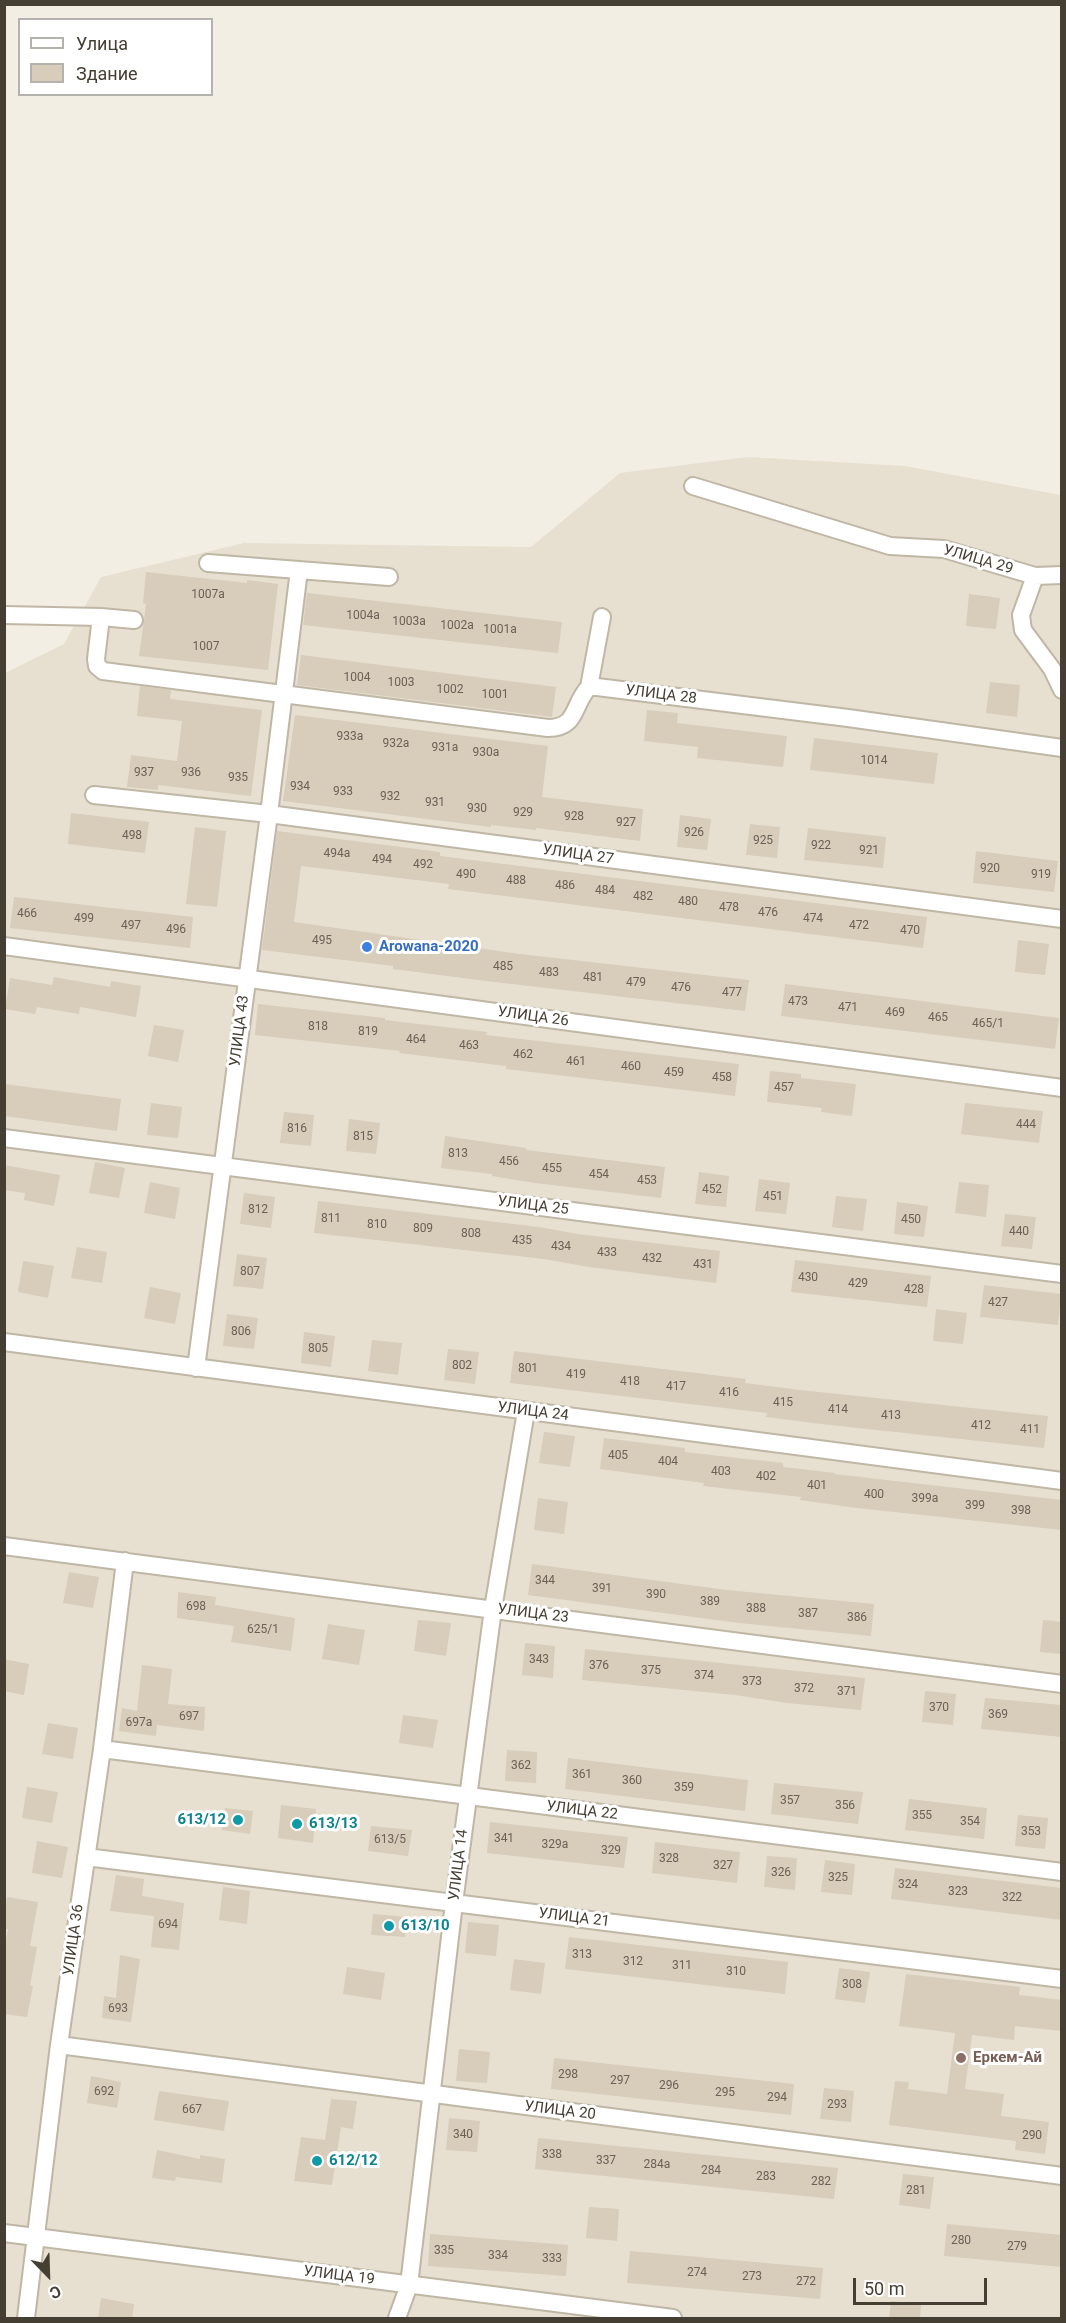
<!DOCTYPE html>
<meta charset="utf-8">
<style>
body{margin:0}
#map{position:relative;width:1066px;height:2323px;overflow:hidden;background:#f3eee3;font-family:Roboto,sans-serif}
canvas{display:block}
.frame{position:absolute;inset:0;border:6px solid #453e33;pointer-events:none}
.legend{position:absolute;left:18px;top:18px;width:195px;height:78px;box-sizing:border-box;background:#fff;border:2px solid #b5b2ad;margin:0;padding:8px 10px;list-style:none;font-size:18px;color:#453e33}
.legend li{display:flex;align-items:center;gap:12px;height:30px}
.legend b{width:30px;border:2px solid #b5b2ad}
.north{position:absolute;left:18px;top:2245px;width:60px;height:60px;-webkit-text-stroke:4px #fff;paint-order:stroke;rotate:157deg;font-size:16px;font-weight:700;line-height:24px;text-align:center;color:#453e33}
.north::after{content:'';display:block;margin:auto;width:21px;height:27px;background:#453e33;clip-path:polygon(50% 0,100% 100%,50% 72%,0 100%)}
.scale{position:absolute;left:853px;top:2278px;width:134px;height:27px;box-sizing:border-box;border:3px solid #453e33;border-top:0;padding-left:8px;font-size:18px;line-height:21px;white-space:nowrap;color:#453e33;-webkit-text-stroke:4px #fff;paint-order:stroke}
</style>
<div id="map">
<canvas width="1066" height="2323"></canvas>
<div class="frame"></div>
<ul class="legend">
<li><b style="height:8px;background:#fff"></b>Улица</li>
<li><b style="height:16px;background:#d8ccbb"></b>Здание</li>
</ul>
<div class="north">С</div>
<div class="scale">50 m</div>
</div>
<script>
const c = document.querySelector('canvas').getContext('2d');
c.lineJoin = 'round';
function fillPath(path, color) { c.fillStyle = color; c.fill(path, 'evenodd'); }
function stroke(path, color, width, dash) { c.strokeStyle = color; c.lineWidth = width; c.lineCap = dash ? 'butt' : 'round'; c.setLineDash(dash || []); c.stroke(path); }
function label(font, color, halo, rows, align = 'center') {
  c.font = font + ' Roboto,sans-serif'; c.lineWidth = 6; c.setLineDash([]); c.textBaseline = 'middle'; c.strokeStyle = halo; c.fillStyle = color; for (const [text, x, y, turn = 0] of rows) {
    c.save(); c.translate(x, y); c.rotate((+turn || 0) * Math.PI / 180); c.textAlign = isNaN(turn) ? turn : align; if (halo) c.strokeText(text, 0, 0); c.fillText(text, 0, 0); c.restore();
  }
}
fillPath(new Path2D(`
 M747,457L905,466L1061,495V2318H5V673L64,644L101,577L244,543L531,547L620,473Z`), '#e7e0d1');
fillPath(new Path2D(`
 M146,572L247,583V580L278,584L268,670L139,656L144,620L146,604L143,603Z
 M307,593L562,622L558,653L303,625Z
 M969,594L1000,598L996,629L966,626Z
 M301,655L556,687L552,717L297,685Z
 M990,682L1020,685L1017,717L986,713Z
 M140,686L171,690L170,699L262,710L251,796L158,785V790L127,787L131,755L177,761L182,721L137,716Z
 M647,710L678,713L677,723L787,736L783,767L697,758L698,747L644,741Z
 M295,715L548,746L542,797L643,809L640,841L536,828V830L491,825V827L283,801Z
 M814,738L938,753L934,784L810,770Z
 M71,813L149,822L145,853L68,844Z
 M680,815L711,819L707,850L677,847Z
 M750,824L780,827L777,858L746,855Z
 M195,827L226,831L217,907L186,904Z
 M808,828L886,837L883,868L804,860Z
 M277,831L440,852V856L927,917L923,948L448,889L449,884L301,866L294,922L520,954L749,980L745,1011L486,981L393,969V966L262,950Z
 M976,851L1058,861L1054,892L973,883Z
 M14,897L193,917L190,948L10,928Z
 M1018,940L1049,944L1045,975L1015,972Z
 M54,977L110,987L111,981L141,986L136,1017L80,1007L79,1014L37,1007L35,1014L5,1009L10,978L52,985Z
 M785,984L1059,1018L1055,1049L781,1016Z
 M258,1004L385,1018V1020L487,1032L486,1035L739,1064L735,1096L506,1069V1066L399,1053L400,1051L255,1035Z
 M154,1025L184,1030L178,1062L148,1056Z
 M770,1071L801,1074V1078L856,1084L852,1116L821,1112L822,1108L767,1102Z
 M4,1084L121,1099L117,1131L4,1116Z
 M151,1103L182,1107L178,1138L147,1135Z
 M965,1103L1043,1111L1039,1143L961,1134Z
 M284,1112L314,1115L311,1146L280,1143Z
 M349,1119L380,1123L376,1154L346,1151Z
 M445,1136L526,1148V1150L665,1167L661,1198L535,1183L492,1176V1174L441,1168Z
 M95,1162L125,1168L119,1198L89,1193Z
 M4,1165L60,1175L54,1206L24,1200L25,1193L4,1190Z
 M699,1172L729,1176L726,1207L695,1204Z
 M759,1179L790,1183L786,1214L755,1211Z
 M150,1182L180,1188L175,1219L144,1213Z
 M959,1182L989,1185L986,1217L955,1213Z
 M244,1193L275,1197L271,1228L240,1224Z
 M836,1196L867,1199L863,1231L832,1227Z
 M318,1201L539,1227L578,1234L720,1251L716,1283L589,1267L544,1259L314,1233Z
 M897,1202L928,1206L924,1237L894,1234Z
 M1005,1214L1036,1217L1032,1249L1001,1246Z
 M77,1247L107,1252L102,1283L71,1278Z
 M237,1254L267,1258L263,1289L233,1286Z
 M795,1260L931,1276L927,1307L791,1292Z
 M23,1261L54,1266L48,1298L18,1292Z
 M984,1285L1061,1294L1058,1325L980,1317Z
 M150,1287L181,1293L175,1324L144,1318Z
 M936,1309L967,1313L963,1344L933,1341Z
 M227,1314L258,1318L254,1349L223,1346Z
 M304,1332L335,1336L331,1367L301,1363Z
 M372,1340L402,1343L398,1375L368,1371Z
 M448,1349L479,1352L475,1384L444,1380Z
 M514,1351L746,1379L745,1383L800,1390L1048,1416L1044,1448L821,1424L766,1417L767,1413L510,1383Z
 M544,1432L575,1436L570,1467L539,1463Z
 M604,1438L685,1448V1452L783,1463V1467L835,1473L834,1474L1062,1500V1530L857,1508L800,1500L801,1497L703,1486L704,1483L600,1469Z
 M538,1498L568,1502L564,1534L534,1530Z
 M532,1564L727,1590L874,1604L871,1636L739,1623L528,1595Z
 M69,1572L99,1577L93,1608L63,1603Z
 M178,1592L216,1597L215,1605L295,1618L291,1651L231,1642L234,1626L177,1618Z
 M418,1620L451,1623L446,1656L414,1651Z
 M1043,1620L1062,1622V1654L1040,1652Z
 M328,1624L365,1630L359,1665L322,1659Z
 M525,1643L555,1646L553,1678L522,1675Z
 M585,1649L865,1678L861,1710L787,1703L735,1695L582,1680Z
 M4,1659L29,1664L24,1695L4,1691Z
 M142,1665L172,1669L168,1704L205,1707L204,1731L157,1725L156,1736L119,1731L122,1708L137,1711Z
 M925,1691L956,1694L953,1725L922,1722Z
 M985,1698L1062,1705V1737L981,1729Z
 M403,1715L438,1720L433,1748L399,1743Z
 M48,1723L78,1728L73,1759L42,1754Z
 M507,1750L537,1752L536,1783L505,1781Z
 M568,1758L748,1780L745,1811L565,1789Z
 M774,1783L863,1792L858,1824L771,1814Z
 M27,1787L58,1792L52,1823L22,1818Z
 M909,1799L987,1808L984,1839L905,1830Z
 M281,1805L316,1809L313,1843L278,1838Z
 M225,1808L253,1811L250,1834L222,1830Z
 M1018,1815L1048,1818L1045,1849L1015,1846Z
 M490,1822L628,1837L624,1868L487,1853Z
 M371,1826L412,1830L408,1856L368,1851Z
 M37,1841L68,1847L62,1878L32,1873Z
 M655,1842L740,1852L737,1883L652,1873Z
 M767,1856L797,1858L795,1890L764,1887Z
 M825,1860L855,1864L852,1895L821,1892Z
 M895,1868L1062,1888V1920L891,1899Z
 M116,1875L144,1879L142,1896L184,1903L179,1950L151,1947L154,1916L110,1911Z
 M223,1887L250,1891L247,1924L219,1920Z
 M7,1897L38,1902L30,1946L37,1947L30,1986H33L27,2017L4,2014V1952L8,1929H4V1912Z
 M373,1914L407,1917L405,1937L371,1935Z
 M468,1922L499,1925L496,1956L465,1953Z
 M569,1937L788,1962L785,1994L565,1969Z
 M120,1955L140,1959L131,2022L102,2018L104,1996L116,1998Z
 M514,1959L545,1963L541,1994L510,1990Z
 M347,1967L385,1973L381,2000L343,1994Z
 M839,1968L870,1972L865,2003L835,1999Z
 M906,1974L1020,1987L1019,1995L1062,2000V2031L1015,2026L1014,2040L972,2035L965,2089L1004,2094L1001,2116L1049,2122L1045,2154L1015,2150L1016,2141L889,2125L895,2081L909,2082L908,2089L947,2094L955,2033L899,2026Z
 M459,2049L490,2052L487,2083L456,2081Z
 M554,2058L794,2084L791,2115L551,2089Z
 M91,2076L121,2082L117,2108L87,2103Z
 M824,2088L854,2091L851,2122L820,2119Z
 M159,2091L229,2101L224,2131L154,2120Z
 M331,2099L357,2101L353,2129L341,2127L332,2185L294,2181L301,2137L325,2140Z
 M449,2118L480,2121L477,2152L446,2150Z
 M538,2138L838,2168L834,2199L535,2169Z
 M157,2150L200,2159V2155L225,2159L222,2183L176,2177L175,2181L152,2178Z
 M903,2174L934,2177L930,2209L899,2205Z
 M589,2207L619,2209L617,2241L586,2238Z
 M947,2224L1062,2235V2267L944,2256Z
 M430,2234L568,2245L566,2276L428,2266Z
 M630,2251L823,2268L820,2299L627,2283Z
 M101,2298L134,2304L132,2319H98Z
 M891,2301L921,2304L920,2319H889Z`), '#d8ccbb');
const minor = new Path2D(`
 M693,486L890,546L944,549L1035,576L1021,615L1023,630L1052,669L1062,690
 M208,563L389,577
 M1035,576L1062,575
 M4,615L101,617L96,659L97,666L103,671L548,728C578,728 572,705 589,687H597L848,718L1062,748
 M101,617L134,620
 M589,687L602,617
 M94,795L269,814L1062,919
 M4,946L1062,1088
 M4,1138L1062,1274
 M4,1342L1062,1481
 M196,1368L269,814L299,570
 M4,1546L1062,1684
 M102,1749L1062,1872
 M86,1857L1062,1979
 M59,2045L1062,2176
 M4,2233L673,2318
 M26,2318L59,2045L102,1749L125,1561
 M397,2318L409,2285L454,1903L493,1609L526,1411`);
stroke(minor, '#bfb6a5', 20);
stroke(minor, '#fff', 16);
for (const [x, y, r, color] of [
 [367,947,6,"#3f7fe0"],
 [238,1820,6,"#0f9aa8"],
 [297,1824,6,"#0f9aa8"],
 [389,1926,6,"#0f9aa8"],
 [961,2058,6,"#8d6e63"],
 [317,2161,6,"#0f9aa8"]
]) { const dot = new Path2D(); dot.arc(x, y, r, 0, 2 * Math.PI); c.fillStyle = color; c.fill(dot); stroke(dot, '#fff', 2); }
label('12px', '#6a6255', null, [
 ["1007а",208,595],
 ["1004а",363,616],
 ["1003а",409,622],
 ["1002а",457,626],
 ["1001а",500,630],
 ["1007",206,647],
 ["1004",357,678],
 ["1003",401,683],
 ["1002",450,690],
 ["1001",495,695],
 ["933а",350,737],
 ["932а",396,744],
 ["931а",445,748],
 ["930а",486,753],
 ["1014",874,761],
 ["937",144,773],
 ["936",191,773],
 ["935",238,778],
 ["934",300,787],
 ["933",343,792],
 ["932",390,797],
 ["931",435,803],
 ["930",477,809],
 ["929",523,813],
 ["928",574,817],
 ["927",626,823],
 ["926",694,833],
 ["498",132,836],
 ["925",763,841],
 ["922",821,846],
 ["921",869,851],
 ["494а",337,854],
 ["494",382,860],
 ["492",423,865],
 ["920",990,869],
 ["490",466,875],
 ["919",1041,875],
 ["488",516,881],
 ["486",565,886],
 ["484",605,891],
 ["482",643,897],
 ["480",688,902],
 ["478",729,908],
 ["476",768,913],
 ["466",27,914],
 ["499",84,919],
 ["474",813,919],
 ["497",131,926],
 ["472",859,926],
 ["496",176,930],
 ["470",910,931],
 ["495",322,941],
 ["485",503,967],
 ["483",549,973],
 ["481",593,978],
 ["479",636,983],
 ["476",681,988],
 ["477",732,993],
 ["473",798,1002],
 ["471",848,1008],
 ["469",895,1013],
 ["465",938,1018],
 ["465/1",988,1024],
 ["818",318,1027],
 ["819",368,1032],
 ["464",416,1040],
 ["463",469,1046],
 ["462",523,1055],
 ["461",576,1062],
 ["460",631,1067],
 ["459",674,1073],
 ["458",722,1078],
 ["457",784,1088],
 ["444",1026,1125],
 ["816",297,1129],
 ["815",363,1137],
 ["813",458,1154],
 ["456",509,1162],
 ["455",552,1169],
 ["454",599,1175],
 ["453",647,1181],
 ["452",712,1190],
 ["451",773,1197],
 ["812",258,1210],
 ["811",331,1219],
 ["450",911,1220],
 ["810",377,1225],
 ["809",423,1229],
 ["440",1019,1232],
 ["808",471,1234],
 ["435",522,1241],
 ["434",561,1247],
 ["433",607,1253],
 ["432",652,1259],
 ["431",703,1265],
 ["807",250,1272],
 ["430",808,1278],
 ["429",858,1284],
 ["428",914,1290],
 ["427",998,1303],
 ["806",241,1332],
 ["805",318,1349],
 ["802",462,1366],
 ["801",528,1369],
 ["419",576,1375],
 ["418",630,1382],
 ["417",676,1387],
 ["416",729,1393],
 ["415",783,1403],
 ["414",838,1410],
 ["413",891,1416],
 ["412",981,1426],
 ["411",1030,1430],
 ["405",618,1456],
 ["404",668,1462],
 ["403",721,1472],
 ["402",766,1477],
 ["401",817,1486],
 ["400",874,1495],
 ["399а",925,1499],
 ["399",975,1506],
 ["398",1021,1511],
 ["344",545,1581],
 ["391",602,1589],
 ["390",656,1595],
 ["389",710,1602],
 ["698",196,1607],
 ["388",756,1609],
 ["387",808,1614],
 ["386",857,1618],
 ["625/1",263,1630],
 ["343",539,1660],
 ["376",599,1666],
 ["375",651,1671],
 ["374",704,1676],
 ["373",752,1682],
 ["372",804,1689],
 ["371",847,1692],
 ["370",939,1708],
 ["369",998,1715],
 ["697",189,1717],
 ["697а",139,1723],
 ["362",521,1766],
 ["361",582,1775],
 ["360",632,1781],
 ["359",684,1788],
 ["357",790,1801],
 ["356",845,1806],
 ["355",922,1816],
 ["354",970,1822],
 ["353",1031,1832],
 ["341",504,1839],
 ["613/5",390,1840],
 ["329а",555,1845],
 ["329",611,1851],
 ["328",669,1859],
 ["327",723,1866],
 ["326",781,1873],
 ["325",838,1878],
 ["324",908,1885],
 ["323",958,1892],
 ["322",1012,1898],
 ["694",168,1925],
 ["313",582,1955],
 ["312",633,1962],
 ["311",682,1966],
 ["310",736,1972],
 ["308",852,1985],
 ["693",118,2009],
 ["298",568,2075],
 ["297",620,2081],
 ["296",669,2086],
 ["692",104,2092],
 ["295",725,2093],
 ["294",777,2098],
 ["293",837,2105],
 ["667",192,2110],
 ["340",463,2135],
 ["290",1032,2136],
 ["338",552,2155],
 ["337",606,2161],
 ["284а",657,2165],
 ["284",711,2171],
 ["283",766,2177],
 ["282",821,2182],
 ["281",916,2191],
 ["280",961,2241],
 ["279",1017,2247],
 ["335",444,2251],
 ["334",498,2256],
 ["333",552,2259],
 ["274",697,2273],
 ["273",752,2277],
 ["272",806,2282]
]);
label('15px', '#453e33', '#fff', [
 ["УЛИЦА 29",978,560,16],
 ["УЛИЦА 28",661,695,7],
 ["УЛИЦА 27",578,855,8],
 ["УЛИЦА 26",533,1017,8],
 ["УЛИЦА 43",240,1031,-83],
 ["УЛИЦА 25",533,1206,7],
 ["УЛИЦА 24",533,1412,7],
 ["УЛИЦА 23",533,1614,7],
 ["УЛИЦА 22",582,1811,7],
 ["УЛИЦА 14",459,1865,-83],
 ["УЛИЦА 21",574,1918,7],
 ["УЛИЦА 36",74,1940,-82],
 ["УЛИЦА 20",560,2111,7],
 ["УЛИЦА 19",339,2276,7]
]);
label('bold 15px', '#366cbe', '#fff', [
 ["Arowana-2020",379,947]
], 'left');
label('bold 15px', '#0d838f', '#fff', [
 ["613/12",226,1820,"right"],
 ["613/13",309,1824],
 ["613/10",401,1926],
 ["612/12",329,2161]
], 'left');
label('bold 15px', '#785e54', '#fff', [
 ["Еркем-Ай",973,2058]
], 'left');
</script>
